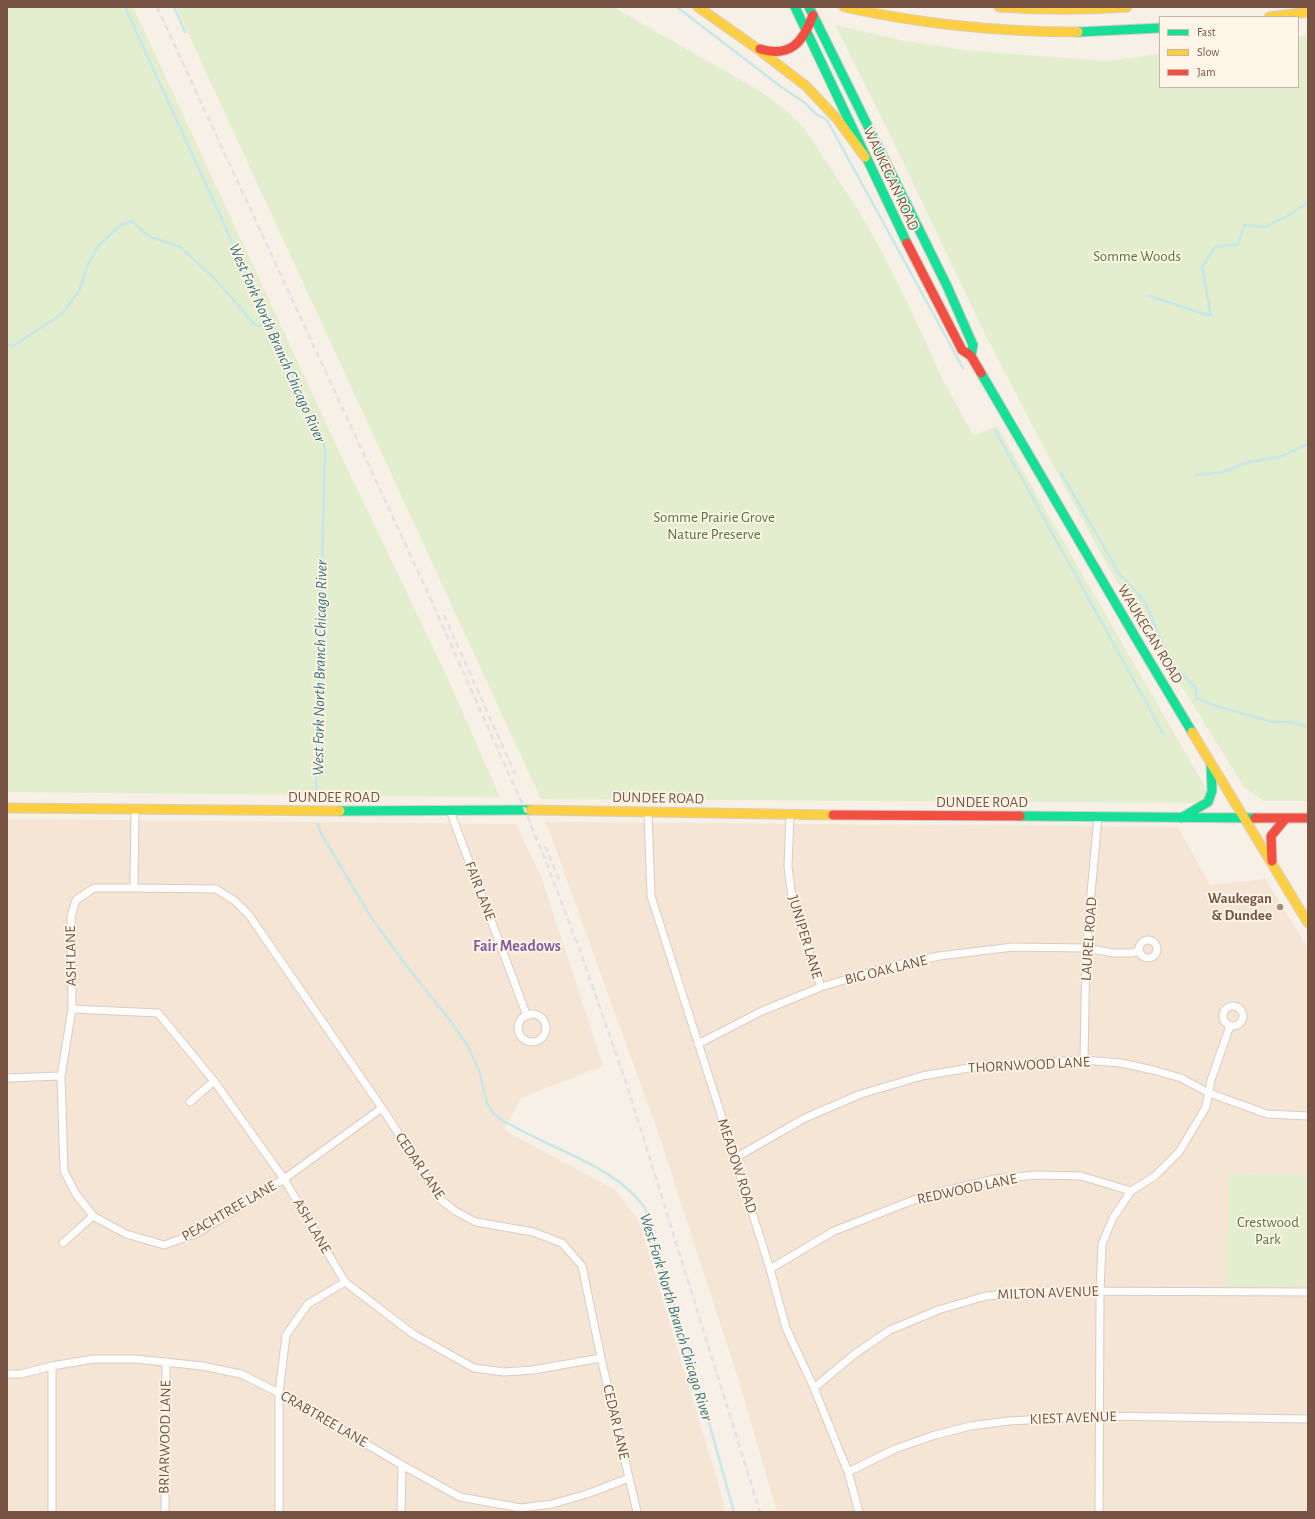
<!DOCTYPE html>
<style>
body{margin:0}
#map{position:relative;width:1315px;height:1519px;overflow:hidden;background:#f7f0e6;font-family:"Alegreya Sans",sans-serif}
canvas{display:block}
.frame{position:absolute;inset:0;border:8px solid #775444;pointer-events:none}
.legend{position:absolute;left:1159px;top:16px;width:140px;height:72px;box-sizing:border-box;background:#fff5e8;border:1px solid #c9b5a6;margin:0;padding:5px 7px;list-style:none;font-size:12px;color:#775444}
.legend li{display:flex;align-items:center;gap:8px;height:20px}
.legend b{width:20px;border:1px solid #c9b5a6}
</style>
<div id="map">
<canvas width="1315" height="1519"></canvas>
<div class="frame"></div>
<ul class="legend">
<li><b style="height:5px;background:#16e098"></b>Fast</li>
<li><b style="height:5px;background:#ffcf43"></b>Slow</li>
<li><b style="height:5px;background:#f24e42"></b>Jam</li>
</ul>
</div>
<script>
const c = document.querySelector('canvas').getContext('2d');
c.lineJoin = 'round';
function fillPath(path, color) { c.fillStyle = color; c.fill(path, 'evenodd'); }
function stroke(path, color, width, dash) { c.strokeStyle = color; c.lineWidth = width; c.lineCap = dash ? 'butt' : 'round'; c.setLineDash(dash || []); c.stroke(path); }
function label(font, color, halo, rows, align = 'center') {
  c.font = font + ' "Alegreya Sans",sans-serif'; c.lineWidth = 3.5; c.setLineDash([]); c.textBaseline = 'middle'; c.strokeStyle = halo; c.fillStyle = color; for (const [text, x, y, turn = 0] of rows) {
    c.save(); c.translate(x, y); c.rotate((+turn || 0) * Math.PI / 180); c.textAlign = isNaN(turn) ? turn : align; if (halo) c.strokeText(text, 0, 0); c.fillText(text, 0, 0); c.restore();
  }
}
fillPath(new Path2D(`
 M7,819L516,824L542,879L603,1066L521,1098L504,1130L615,1190L639,1221L724,1503V1512H7Z
 M546,822L1178,827L1210,885L1265,879L1308,948V1175L1230,1173L1228,1286H1308V1512H777L740,1384L658,1132Z`), '#f4e5d5');
fillPath(new Path2D(`
 M7,7H133L346,466L442,666L500,797L7,792Z
 M176,7H613L758,90L787,111L804,128L858,210L881,250L910,308L942,378L973,435L997,426L1208,792L1201,803L541,799Z
 M835,25L904,41L973,51L1107,61L1160,54V87H1298V37L1308,35V801H1263L1244,787L1107,565L1054,467L984,332L890,135Z
 M1229,1173L1308,1175V1286H1228Z`), '#e3eecf');
stroke(new Path2D(`
 M125,7L282,351L297,386L323,437L325,451L316,796
 M174,7L185,32
 M677,7L780,86L805,103L816,114L827,120L963,368
 M1149,296L1211,316L1202,267L1215,247L1238,244L1244,225L1265,227L1287,216L1308,202
 M7,345L13,346L63,313L79,291L89,262L99,245L121,225L132,221L148,236L180,247L216,280L256,326L265,325
 M995,430L1163,733
 M1061,473L1119,573L1145,602L1162,642L1175,667L1196,688V698L1219,707L1273,722H1291L1308,727
 M1196,475L1223,472L1249,462L1280,457L1308,444
 M612,792H633
 M318,825L321,833L370,916L406,965L452,1023L468,1046L480,1073L487,1103L493,1113L503,1121C520,1130 538,1139 555,1147C587,1162 624,1178 645,1208L690,1355L734,1512`), '#c7e8e9', 2.5);
const street = new Path2D(`
 M135,809L134,888H94L76,900L71,917L72,1009L61,1076L64,1171L76,1194L93,1216L126,1234L164,1245L195,1234L224,1217L284,1179L382,1108
 M450,811L527,1016
 M648,812L651,896L735,1158L770,1269L786,1328L814,1388L848,1472L859,1512
 M790,815L788,867L793,904L821,987
 M134,888L216,889L235,901L249,915L382,1108L440,1199L455,1211L476,1222L533,1232L562,1243L582,1266L601,1358L637,1512
 M1139 949a9 9 0 1 1 18 0a9 9 0 1 1-18 0Z
 M1223 1016a10 10 0 1 1 20 0a10 10 0 1 1-20 0Z
 M72,1009L158,1013L214,1081L284,1179L345,1282L413,1334L474,1368L504,1372L533,1370L601,1358
 M518 1028a14 14 0 1 1 28 0a14 14 0 1 1-28 0Z
 M698,1044L762,1011L821,987L887,967L939,956L1013,947L1086,948L1113,953H1131L1139,951
 M1084,1060L1086,948L1098,817
 M7,1078L61,1076
 M190,1102L214,1081
 M735,1158L805,1118L861,1094L922,1076L987,1065L1084,1060L1121,1063L1153,1070L1181,1078L1209,1093L1267,1114L1308,1116
 M63,1243L93,1216
 M770,1269L834,1231L924,1196L995,1179L1036,1175L1081,1176L1131,1191
 M52,1366V1512
 M7,1374H21L52,1366L93,1359H136L202,1366L241,1374L279,1393L402,1465L460,1497L521,1508L552,1504L587,1494L629,1478
 M814,1388L856,1353L890,1330L938,1310L986,1296L1040,1291L1308,1292
 M848,1472L895,1449L932,1436L970,1426L1009,1421L1100,1416L1308,1419
 M165,1512L166,1362
 M279,1512V1393L286,1335L308,1304L345,1282
 M401,1512L402,1465
 M1099,1512L1100,1291L1102,1244L1113,1218L1131,1191L1155,1176L1179,1152L1206,1107L1211,1080L1230,1026`);
const fast = new Path2D(`
 M795,7L907,243
 M809,7L947,286L973,345L971,356
 M1078,32L1160,28
 M981,373L1140,645L1192,732
 M340,811L530,810
 M1020,816L1255,818
 M1181,818L1208,802L1212,791L1211,765`);
const slow = new Path2D(`
 M698,7L755,47L806,86L838,120L865,157
 M844,7C921,24 999,32 1078,32
 M999,7C1042,10 1084,10 1127,7
 M1269,17L1308,12
 M1192,732L1308,923
 M7,808L340,811
 M530,810L833,815`);
const jam = new Path2D(`
 M760,49C791,58 803,42 813,15
 M907,243L962,350L971,356L981,373
 M833,815L1020,816
 M1255,818H1308
 M1272,861L1271,836L1286,818`);
stroke(street, '#d8cdc4', 9);
stroke(fast, '#d9cdc6', 11);
stroke(slow, '#d9cdc6', 11);
stroke(jam, '#d9cdc6', 11);
stroke(street, '#fefdfb', 7);
stroke(fast, '#16e098', 9);
stroke(slow, '#ffcf43', 9);
stroke(jam, '#f24e42', 9);
stroke(new Path2D(`
 M157,7L426,589L525,810L546,862L579,948L626,1082L760,1512
 M444,615L515,774
 M545,846L559,879`), '#e3e1e3', 2.5, [6, 4]);
for (const [x, y, r, color] of [
 [1280,907,4,"#a48b7d"]
]) { const dot = new Path2D(); dot.arc(x, y, r, 0, 2 * Math.PI); c.fillStyle = color; c.fill(dot); stroke(dot, '#fff5e8', 1.5); }
label('15px', '#775444', '#fff5e8', [
 ["WAUKEGAN ROAD",891,179,65],
 ["WAUKEGAN ROAD",1150,634,59],
 ["DUNDEE ROAD",334,797],
 ["DUNDEE ROAD",658,798,1],
 ["DUNDEE ROAD",982,802],
 ["FAIR LANE",480,891,69],
 ["JUNIPER LANE",805,937,73],
 ["LAUREL ROAD",1089,939,-86],
 ["ASH LANE",71,956,-91],
 ["BIG OAK LANE",886,970,-14],
 ["THORNWOOD LANE",1029,1065,-3],
 ["CEDAR LANE",420,1166,56],
 ["MEADOW ROAD",737,1166,72],
 ["REDWOOD LANE",967,1189,-12],
 ["PEACHTREE LANE",229,1211,-30],
 ["ASH LANE",312,1226,60],
 ["MILTON AVENUE",1048,1293,-2],
 ["KIEST AVENUE",1073,1418,-2],
 ["CRABTREE LANE",324,1419,30],
 ["CEDAR LANE",616,1422,77],
 ["BRIARWOOD LANE",165,1437,-89]
]);
label('15px', '#4f7939', '#fff5e8', [
 ["Somme Woods",1137,256],
 ["Somme Prairie Grove",714,517],
 ["Nature Preserve",714,534],
 ["Crestwood",1268,1222],
 ["Park",1268,1239]
]);
label('bold 15px', '#775444', '#fff5e8', [
 ["Waukegan",1272,898],
 ["& Dundee",1272,915]
], 'right');
label('italic 16px', '#36767e', '#fff5e8', [
 ["West Fork North Branch Chicago River",277,343,66],
 ["West Fork North Branch Chicago River",320,668,-89],
 ["West Fork North Branch Chicago River",676,1317,73]
]);
label('bold 16px', '#845f9c', '#fff5e8', [
 ["Fair Meadows",517,946]
]);
</script>
